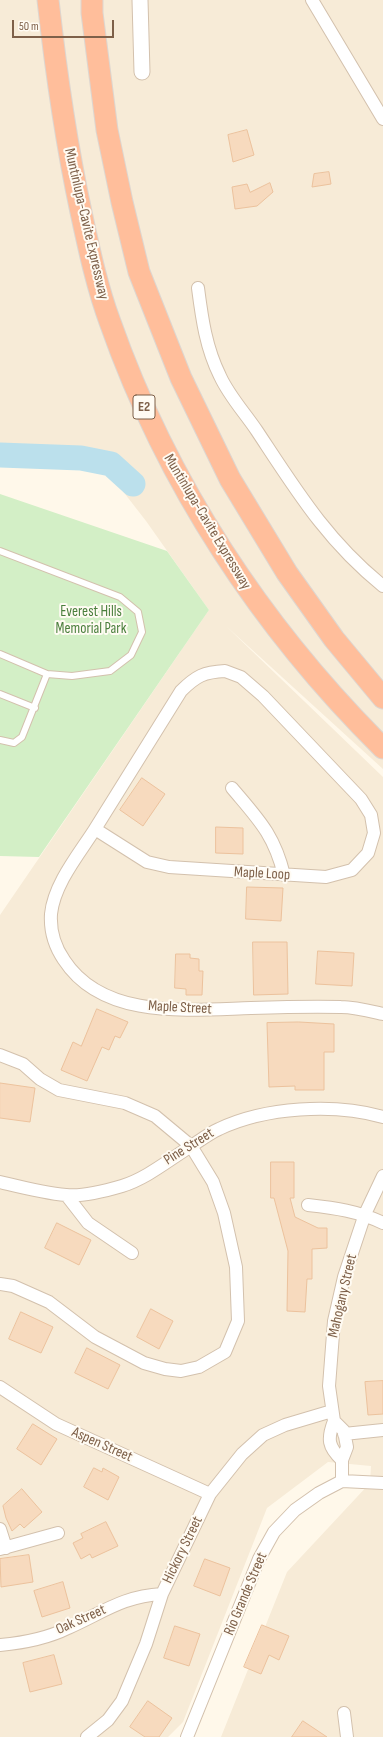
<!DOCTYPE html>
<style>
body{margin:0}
#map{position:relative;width:383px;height:1737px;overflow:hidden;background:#fff8ea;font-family:"Sofia Sans Condensed",sans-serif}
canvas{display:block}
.scale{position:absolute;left:12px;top:20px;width:102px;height:18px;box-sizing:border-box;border:2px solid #7e6049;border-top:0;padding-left:5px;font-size:12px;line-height:14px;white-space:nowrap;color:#7e6049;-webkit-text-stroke:3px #fffbf3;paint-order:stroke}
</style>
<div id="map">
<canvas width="383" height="1737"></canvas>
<div class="scale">50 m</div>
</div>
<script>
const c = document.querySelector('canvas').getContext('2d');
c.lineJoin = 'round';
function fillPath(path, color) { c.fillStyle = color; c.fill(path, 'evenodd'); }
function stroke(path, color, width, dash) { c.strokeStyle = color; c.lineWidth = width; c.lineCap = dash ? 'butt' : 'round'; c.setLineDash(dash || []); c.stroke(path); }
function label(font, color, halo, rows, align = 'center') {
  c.font = font + ' "Sofia Sans Condensed",sans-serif'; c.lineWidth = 4; c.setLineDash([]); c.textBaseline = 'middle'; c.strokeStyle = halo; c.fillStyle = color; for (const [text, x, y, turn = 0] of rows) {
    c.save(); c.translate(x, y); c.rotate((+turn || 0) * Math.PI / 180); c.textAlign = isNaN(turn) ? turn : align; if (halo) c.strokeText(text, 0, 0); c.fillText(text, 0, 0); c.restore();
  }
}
fillPath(new Path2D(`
 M0,0H383V769L226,626L383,777V1737H221L287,1572L370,1483L371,1466L328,1462L267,1508L183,1722L168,1737H0V915L209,610L146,521L94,454L0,447Z`), '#f7ebd7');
fillPath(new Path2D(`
 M0,494L167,551L209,610L39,857L0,856Z`), '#d3efc6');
stroke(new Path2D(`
 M0,455L81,458L111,464L133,484`), '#bbe0ec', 25);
const building = new Path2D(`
 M247,130L254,155L233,162L228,135Z
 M329,172L331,184L312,187L314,174Z
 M270,183L273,192L257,206L235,209L232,187L247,184L250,192Z
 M142,778L165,794L143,826L120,810Z
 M216,827L243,828V854L216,853Z
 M247,887L283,888L281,921L246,919Z
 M253,942H287L288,994L254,995Z
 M318,951L354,953L352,986L316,984Z
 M176,954H190V958L199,959V971H203L202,995H186V989L175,988Z
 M97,1009L128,1022L120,1038L115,1036L109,1050L102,1047L87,1081L61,1070L73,1042L81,1046Z
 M299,1022L334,1024V1052H324V1090H295V1086L269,1087L267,1023Z
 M0,1083L35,1088L30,1122L0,1118Z
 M271,1162H294V1198H290L295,1217L318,1228H327V1248L312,1249V1279H307L305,1312L287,1311L288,1251L274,1198H271Z
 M57,1223L91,1240L79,1265L45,1248Z
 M151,1309L173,1321L159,1349L137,1337Z
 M21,1312L53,1327L41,1353L9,1339Z
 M87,1348L120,1365L108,1389L75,1373Z
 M383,1381V1414L368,1415L365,1382Z
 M33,1424L57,1439L41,1465L17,1449Z
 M94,1468L102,1472L103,1468L119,1477L108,1500L84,1487Z
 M22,1489L42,1512L24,1528L20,1524L12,1531L6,1518L3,1506Z
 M106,1522L118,1546L92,1558L90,1554L81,1559L73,1543L83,1538L81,1534Z
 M29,1555L33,1582L1,1587L0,1559Z
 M205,1559L230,1568L220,1596L194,1586Z
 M63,1582L70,1608L42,1617L34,1591Z
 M262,1625L289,1636L279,1660L269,1655L261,1674L244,1667Z
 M175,1626L200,1634L189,1666L164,1658Z
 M54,1655L62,1684L30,1692L23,1663Z
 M148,1701L172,1718L159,1737H145L130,1727Z
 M303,1721L327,1737H292Z`);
fillPath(building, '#f7dabe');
stroke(building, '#ecc29d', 1);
const service = new Path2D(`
 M0,551L120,597L138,612L142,632L131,655L110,671L72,676L47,674L0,654
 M0,694L35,708
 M0,740L14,743L22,737L47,674`);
const minor = new Path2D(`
 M312,0L383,119
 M198,288C202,319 206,348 220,376C229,396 245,413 257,431C296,490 327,541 383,586
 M225,671L241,677L263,696L361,799L371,815L374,833L368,853L352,870L326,877L169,867L147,862L95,829L181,691C196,676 204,672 225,671Z
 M232,788C258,819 274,834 284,875
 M95,829C79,854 54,884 51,914C50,930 55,947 64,960C103,1020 189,1010 251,1008C281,1007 311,1006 341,1007C355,1007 370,1011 383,1014
 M0,1055L23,1064L40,1079L59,1090L125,1103L155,1116L191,1146L213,1182L224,1213L236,1267L238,1321L225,1352L199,1367L181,1371L165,1369L144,1363L95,1337L49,1302L13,1286L0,1284
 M0,1182C21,1187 44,1193 66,1195C83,1197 105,1191 122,1186C148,1178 171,1158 193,1145C202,1139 210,1133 219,1129C265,1107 334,1103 383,1117
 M67,1196L88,1223L132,1253
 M308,1205C335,1208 358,1211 383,1223
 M0,1387L56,1424L210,1494
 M334,1421C327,1439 328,1447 342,1460
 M344,1434L383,1430
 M342,1481V1460L347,1447L344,1431L334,1421L329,1386L334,1321L344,1277L365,1214L383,1176
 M0,1529L6,1548
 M0,1549L58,1533
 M0,1645C22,1643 48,1638 68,1628C102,1613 123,1596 162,1594
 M344,1713L347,1737
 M87,1737L108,1720L122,1701L146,1644L162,1594L210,1494L242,1454L263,1435L285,1425L332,1411
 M187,1737L259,1559L274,1532L295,1510L319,1493L342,1481L383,1483`);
const tertiary = new Path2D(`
 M140,0L142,72`);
const motorway = new Path2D(`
 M48,0C56,72 66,142 81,212C89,249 97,287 110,322C167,484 262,628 383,748
 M92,0V13L107,130L122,202L139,272L181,378L230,479L287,573L334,639L383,698`);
stroke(service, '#d3c1ad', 8);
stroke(minor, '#d3c1ad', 14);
stroke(tertiary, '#d3c1ad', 17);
stroke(motorway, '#ddd6d0', 23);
stroke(service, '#fff', 6);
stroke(minor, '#fff', 12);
stroke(tertiary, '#fff', 15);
stroke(motorway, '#ffbe9b', 21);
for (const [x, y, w] of [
 [144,407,22]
]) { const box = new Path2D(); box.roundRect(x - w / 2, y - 12, w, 24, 3); c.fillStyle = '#fffbf3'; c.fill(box); stroke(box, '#7e6049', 1); }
label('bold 14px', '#7e6049', null, [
 ["E2",144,407]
]);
label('15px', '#7e6049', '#fffbf3', [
 ["Muntinlupa-Cavite Expressway",86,224,77],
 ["Muntinlupa-Cavite Expressway",207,522,59],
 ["Maple Loop",262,874,3],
 ["Maple Street",180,1008,3],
 ["Pine Street",189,1147,-32],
 ["Mahogany Street",343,1296,-77],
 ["Aspen Street",102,1445,24],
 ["Hickory Street",183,1550,-64],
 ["Rio Grande Street",246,1594,-67],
 ["Oak Street",81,1620,-24]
]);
label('15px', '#4a7f3c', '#fffbf3', [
 ["Everest Hills",91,612],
 ["Memorial Park",91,629]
]);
</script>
